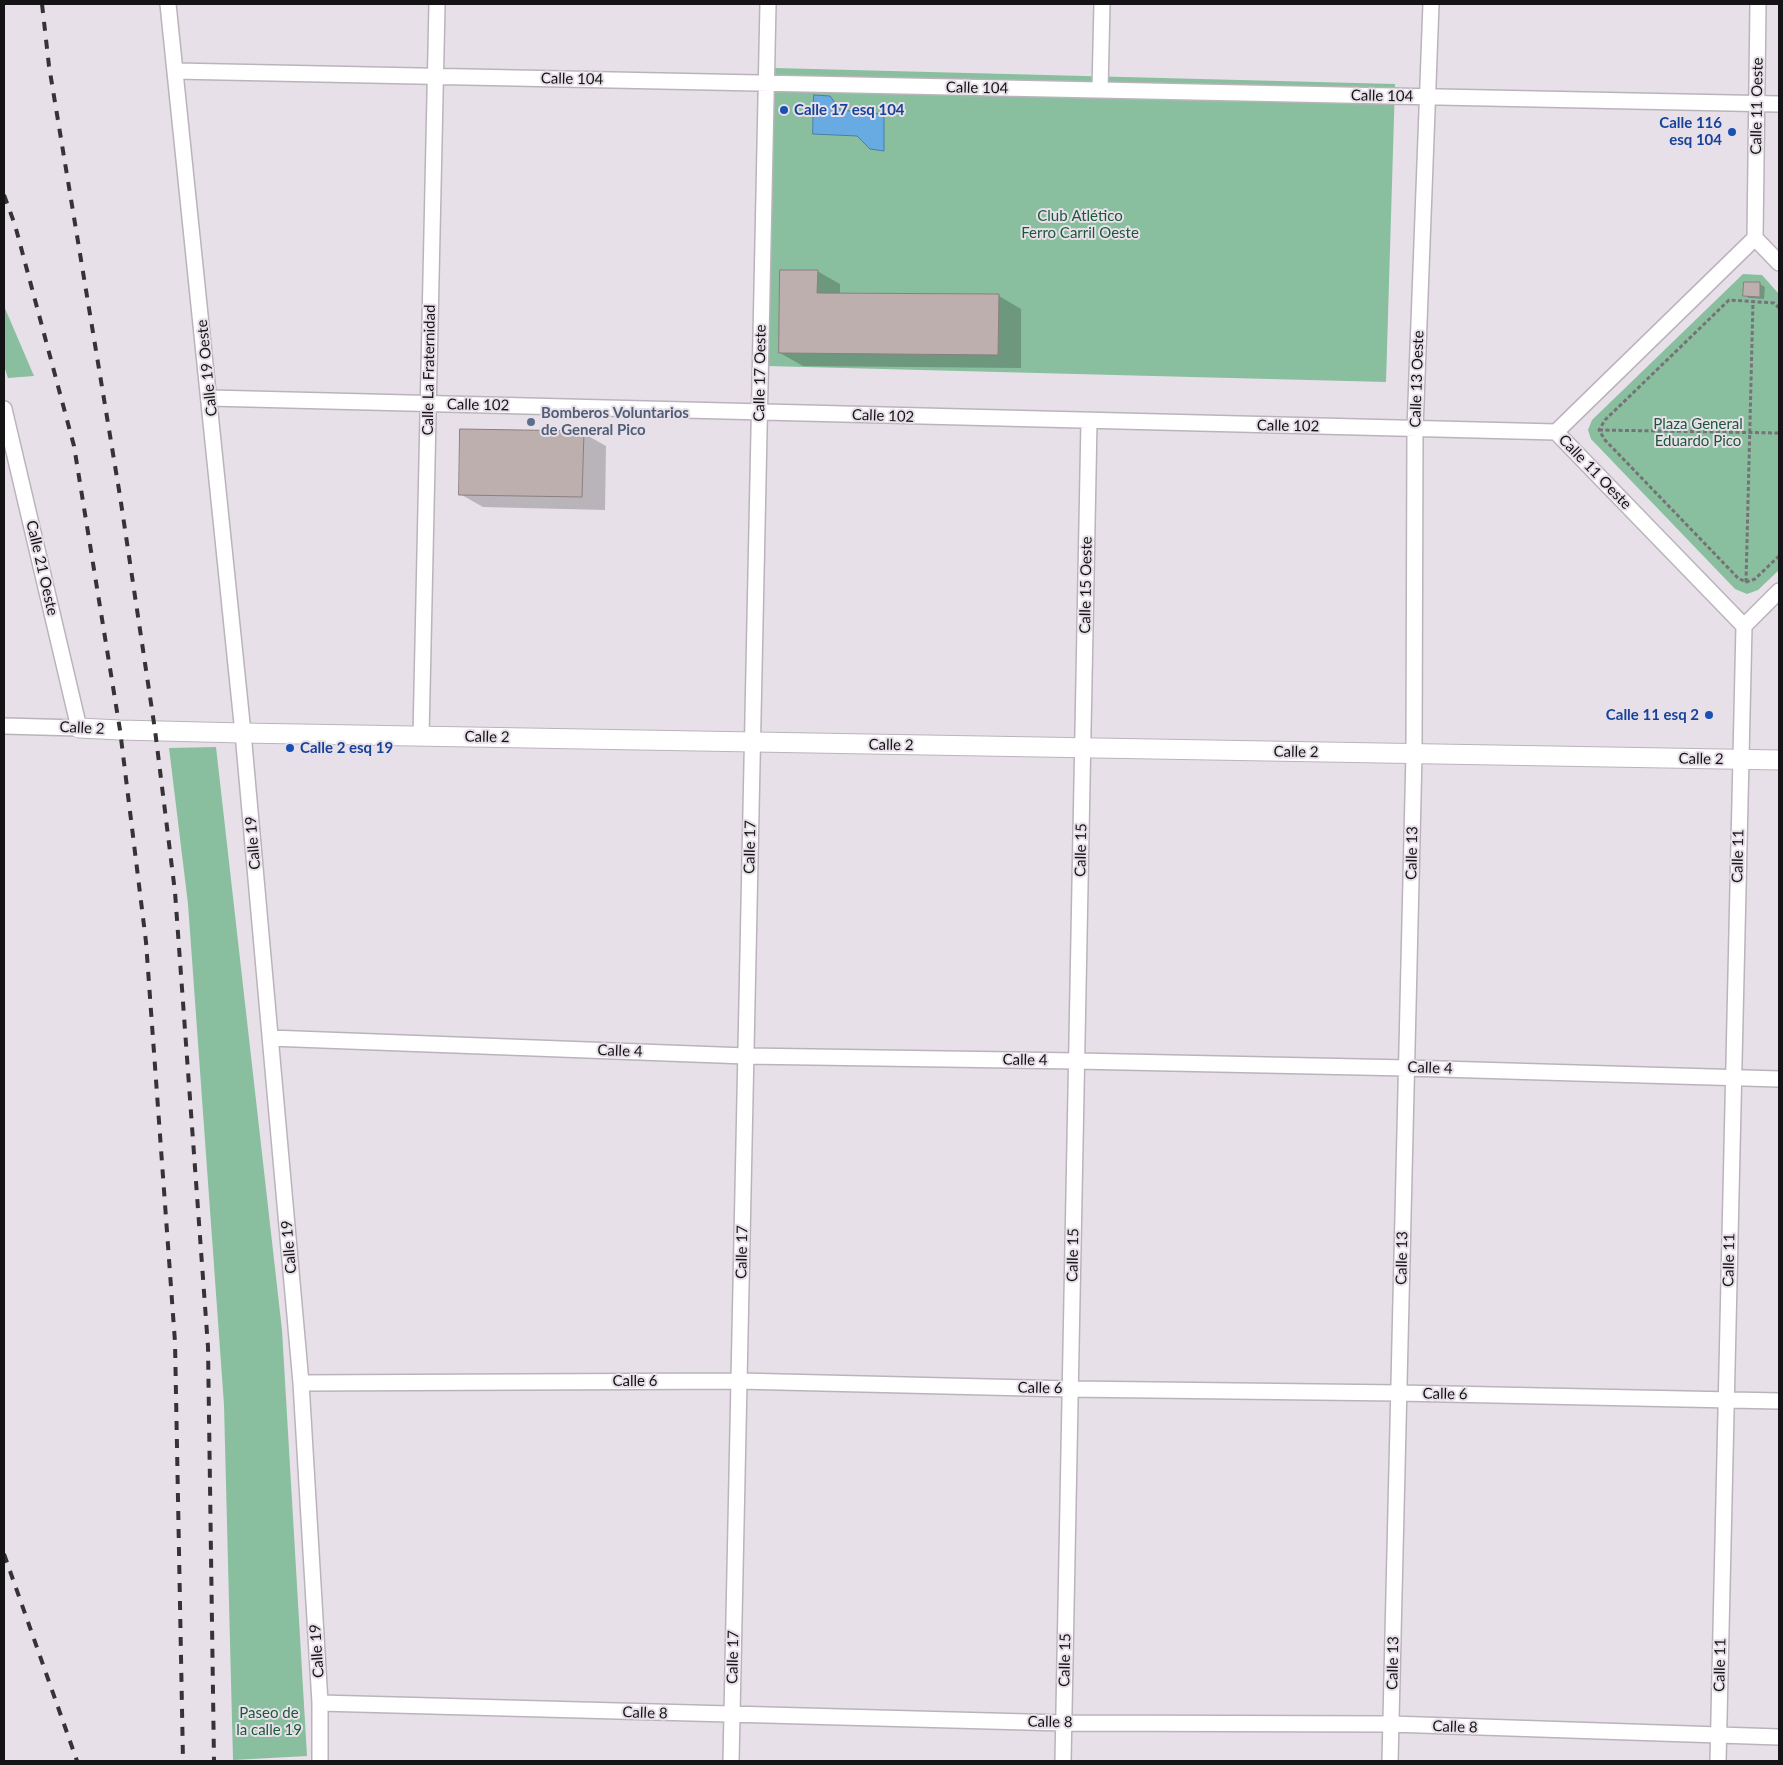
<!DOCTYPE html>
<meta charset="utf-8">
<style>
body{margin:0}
#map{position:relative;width:1783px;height:1765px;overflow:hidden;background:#e8e0e9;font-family:Lato,sans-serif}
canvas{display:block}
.frame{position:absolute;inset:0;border:5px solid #151316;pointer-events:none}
</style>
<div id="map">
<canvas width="1783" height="1765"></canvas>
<div class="frame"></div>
</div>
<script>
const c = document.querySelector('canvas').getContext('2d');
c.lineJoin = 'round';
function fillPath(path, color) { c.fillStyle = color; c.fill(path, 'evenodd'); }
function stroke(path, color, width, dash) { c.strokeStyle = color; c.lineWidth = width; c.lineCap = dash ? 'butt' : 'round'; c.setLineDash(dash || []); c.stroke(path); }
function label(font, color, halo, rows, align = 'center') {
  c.font = font + ' Lato,sans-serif'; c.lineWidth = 4; c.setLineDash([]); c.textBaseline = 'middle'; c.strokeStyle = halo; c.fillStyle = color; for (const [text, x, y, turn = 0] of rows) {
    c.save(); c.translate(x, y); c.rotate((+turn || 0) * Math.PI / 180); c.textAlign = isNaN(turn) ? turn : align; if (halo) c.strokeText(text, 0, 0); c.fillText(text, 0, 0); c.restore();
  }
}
fillPath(new Path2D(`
 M775,68L1395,84L1386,382L766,366Z
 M1743,274L1762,275L1779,294V570L1758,590L1747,594L1735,589L1591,439L1588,430L1592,420Z
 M4,306L34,376L8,378L4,366Z
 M216,747L282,1330L307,1756L233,1760L224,1405L188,904L169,748Z`), '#89bf9e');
const water = new Path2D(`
 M814,95L830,96L840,110L884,114V151L870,149L857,136L813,134Z`);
fillPath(water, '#67abe2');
stroke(water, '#4e7da5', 1);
fillPath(new Path2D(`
 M817,271L840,284V294L999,296L1021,309V368L803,366L780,353Z
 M1745,283L1760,284L1765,287L1764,299L1749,298L1744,295Z
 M583,433L606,446L605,510L483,507L460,494Z`), '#0003');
const building = new Path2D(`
 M780,270H818L817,293L999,294L998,355L779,353Z
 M1744,282H1760V297L1743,296Z
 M460,429L584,431L582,497L459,495Z`);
fillPath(building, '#bdafae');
stroke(building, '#8b7f7e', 1);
const minor = new Path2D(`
 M168,4L243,733L301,1383L320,1703V1761
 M1758,4L1755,238L1779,263
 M175,71L1779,104
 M1100,90L1102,4
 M210,398L1556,432
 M4,409L79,728L4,726
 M1556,432L1755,238
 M1556,432L1744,626
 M421,736L437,4
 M270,1038L746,1056L1077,1061L1407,1068L1779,1079
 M301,1383L739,1381L1070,1389L1399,1393L1779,1401
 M320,1703L1064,1723L1391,1724L1779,1737
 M731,1761L768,4
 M1063,1761L1089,421
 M1390,1761L1414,754L1415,429L1431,4
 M1718,1761L1744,626L1779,591`);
const tertiary = new Path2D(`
 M79,728L120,730L243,733L1779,760`);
stroke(minor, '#bbb3bc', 18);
stroke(tertiary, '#bbb3bc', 21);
stroke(new Path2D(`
 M1779,308L1774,303L1729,300L1605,420L1599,430L1605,440L1738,578L1746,582L1755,579L1779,556
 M1599,430L1779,433
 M1746,582L1753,302`), '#767277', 3, [4, 2.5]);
stroke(minor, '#fff', 15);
stroke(tertiary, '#fff', 19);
stroke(new Path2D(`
 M42,4L49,66L120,496L155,730L175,892L208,1347L214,1761
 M4,195L15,225L74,446L120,730L146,942L175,1342L183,1761
 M4,1554L77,1761`), '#363337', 4, [9, 9]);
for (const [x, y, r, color] of [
 [784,110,5,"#1a4fb4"],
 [1732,132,5,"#1a4fb4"],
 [531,422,5,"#5c6f8a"],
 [1709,715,5,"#1a4fb4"],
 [290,748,5,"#1a4fb4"]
]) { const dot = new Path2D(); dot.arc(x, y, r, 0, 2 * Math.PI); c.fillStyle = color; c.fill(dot); stroke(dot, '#e8e0e9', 2); }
label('15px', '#151316', '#e8e0e9', [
 ["Calle 104",572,79,1],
 ["Calle 104",977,88,1],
 ["Calle 104",1382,96,1],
 ["Calle 11 Oeste",1757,106,-89],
 ["Calle 19 Oeste",207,368,-96],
 ["Calle La Fraternidad",429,370,-89],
 ["Calle 17 Oeste",760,373,-89],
 ["Calle 13 Oeste",1417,379,-88],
 ["Calle 102",478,405,1],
 ["Calle 102",883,416,2],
 ["Calle 102",1288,426,1],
 ["Calle 11 Oeste",1595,472,46],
 ["Calle 21 Oeste",42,568,77],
 ["Calle 15 Oeste",1086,585,-89],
 ["Calle 2",82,728,3],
 ["Calle 2",487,737,1],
 ["Calle 2",891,745,1],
 ["Calle 2",1296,752,1],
 ["Calle 2",1701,759,1],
 ["Calle 19",253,843,-95],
 ["Calle 17",750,847,-89],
 ["Calle 15",1081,850,-89],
 ["Calle 13",1412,853,-89],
 ["Calle 11",1738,856,-89],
 ["Calle 4",620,1051,2],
 ["Calle 4",1025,1060,1],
 ["Calle 4",1430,1068,2],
 ["Calle 19",289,1247,-95],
 ["Calle 17",742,1252,-89],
 ["Calle 15",1073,1255,-89],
 ["Calle 13",1402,1258,-89],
 ["Calle 11",1729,1260,-89],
 ["Calle 6",635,1381],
 ["Calle 6",1040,1388,1],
 ["Calle 6",1445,1394,1],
 ["Calle 19",317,1651,-94],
 ["Calle 17",733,1657,-89],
 ["Calle 15",1065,1660,-89],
 ["Calle 13",1393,1663,-89],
 ["Calle 11",1720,1665,-89],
 ["Calle 8",645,1713,2],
 ["Calle 8",1050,1722,1],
 ["Calle 8",1455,1727,2]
]);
label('bold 15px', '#164399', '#e8e0e9', [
 ["Calle 17 esq 104",794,110],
 ["Calle 116",1722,123,"right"],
 ["esq 104",1722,140,"right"],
 ["Calle 11 esq 2",1699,715,"right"],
 ["Calle 2 esq 19",300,748]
], 'left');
label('15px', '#1b5839', '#e8e0e9', [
 ["Club Atlético",1080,216],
 ["Ferro Carril Oeste",1080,233],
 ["Plaza General",1698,424],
 ["Eduardo Pico",1698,441],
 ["Paseo de",269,1713],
 ["la calle 19",269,1730]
]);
label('bold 15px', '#4e5e75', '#e8e0e9', [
 ["Bomberos Voluntarios",541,413],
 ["de General Pico",541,430]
], 'left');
</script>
